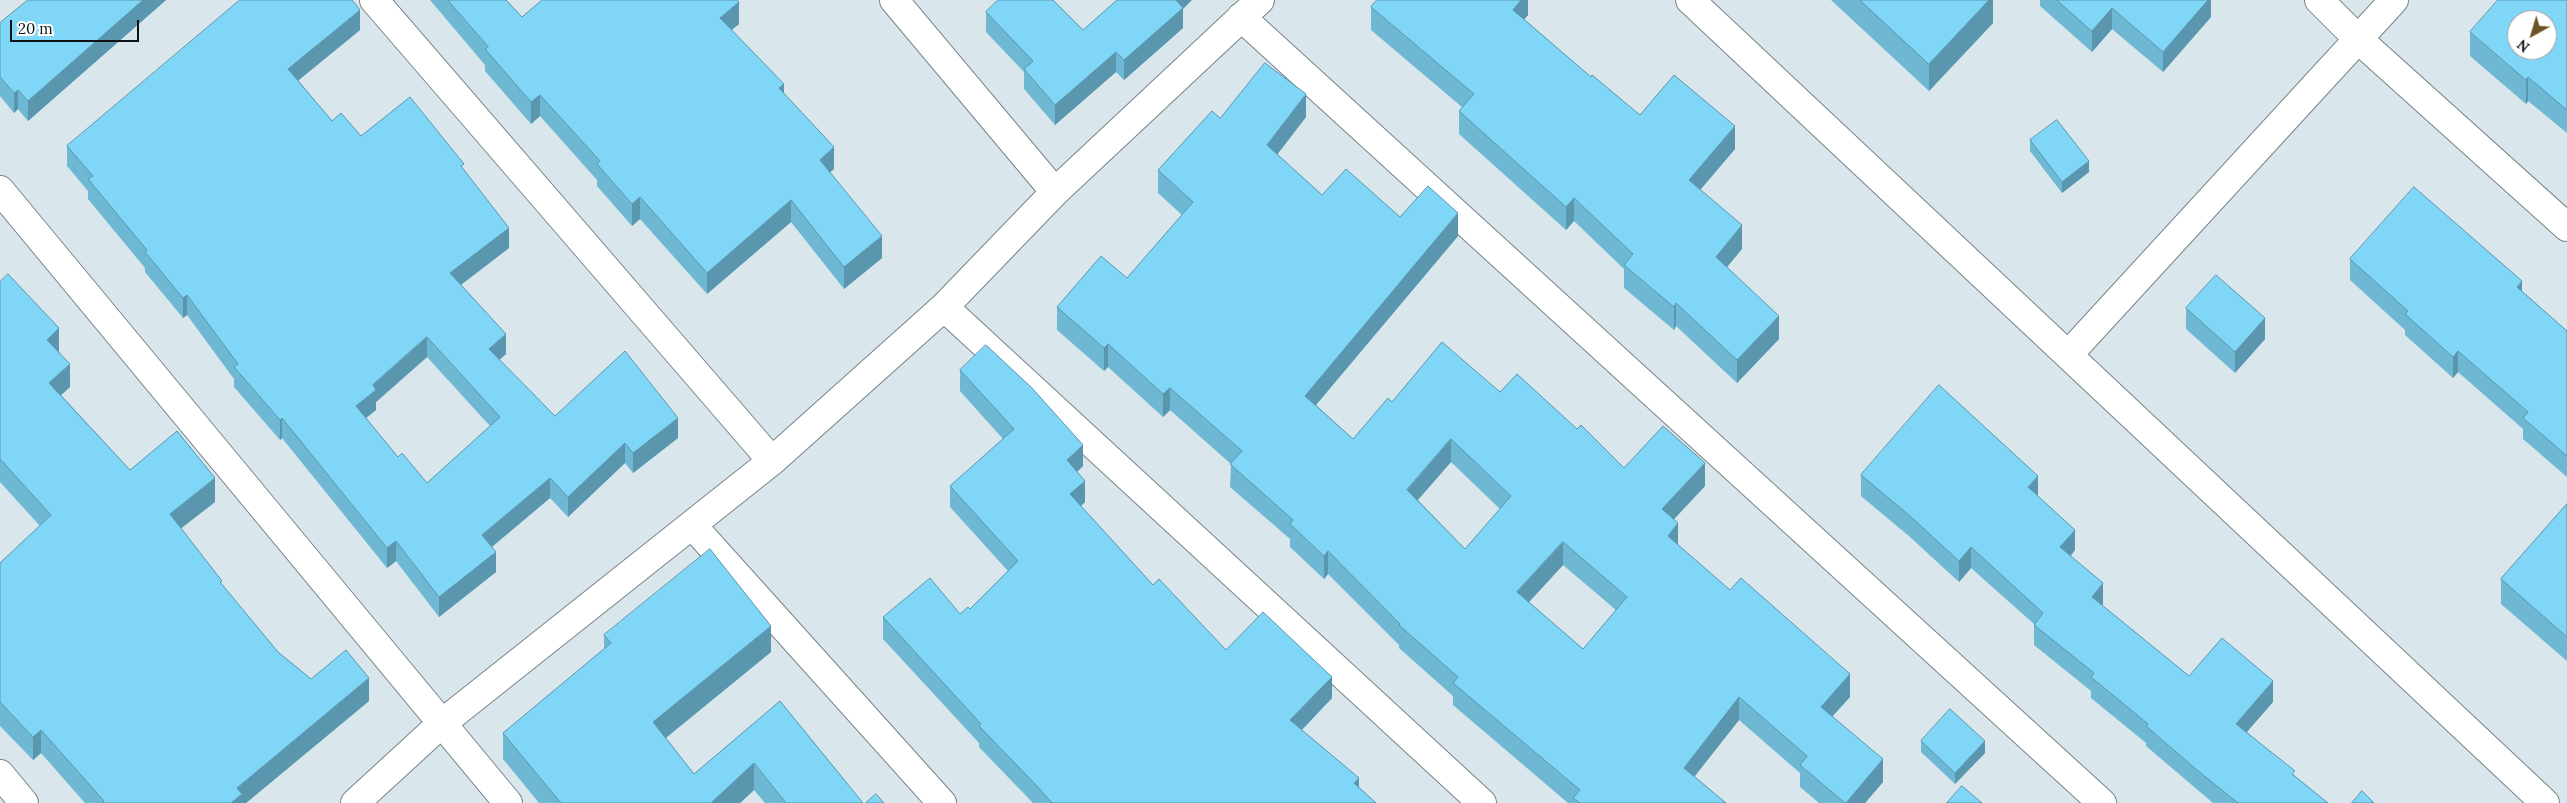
<!DOCTYPE html>
<style>
body{margin:0}
#map{position:relative;width:2567px;height:803px;overflow:hidden;background:#d9e7ec;font-family:Lora,serif}
canvas{display:block}
.north{position:absolute;left:2507px;top:10px;width:50px;height:50px;box-sizing:border-box;background:#fff;border:1px solid #9fa0a1;border-radius:50%;rotate:219deg;font-size:14px;font-weight:700;line-height:20px;text-align:center;color:#0e1214}
.north::after{content:'';display:block;margin:auto;width:18px;height:22px;background:#6d5425;clip-path:polygon(50% 0,100% 100%,50% 72%,0 100%)}
.scale{position:absolute;left:10px;top:20px;width:129px;height:22px;box-sizing:border-box;border:2px solid #0e1214;border-top:0;padding-left:6px;font-size:15px;line-height:18px;white-space:nowrap;color:#0e1214;-webkit-text-stroke:4px #fff;paint-order:stroke}
</style>
<div id="map">
<canvas width="2567" height="803"></canvas>
<div class="north">N</div>
<div class="scale">20 m</div>
</div>
<script>
const c = document.querySelector('canvas').getContext('2d');
c.lineJoin = 'round';
function stroke(path, color, width, dash) { c.strokeStyle = color; c.lineWidth = width; c.lineCap = dash ? 'butt' : 'round'; c.setLineDash(dash || []); c.stroke(path); }
function fillPath(path, color) { c.fillStyle = color; c.fill(path, 'evenodd'); }
const street = new Path2D(`
 M374,0L772,461
 M894,0L1055,192
 M1690,0L2545,803
 M2319,0L2358,39L2567,227
 M1241,17L2102,803
 M0,190L508,803
 M944,307L1482,803
 M2068,355L2394,0
 M692,525L942,803
 M0,774L24,803
 M355,803L441,724L772,461L944,307L1055,192L1260,0`);
stroke(street, '#788489', 30);
stroke(street, '#fff', 28);
fillPath(new Path2D(`
 M166,0L28,121L18,109L14,113L0,96V23Z
 M430,0H506L522,17L739,24L732,30L784,93L834,169L830,172L882,258L844,289L791,222L707,294L640,219L632,226L597,186V180L540,116L531,124L485,71V65Z
 M1528,0V15L1524,19L1591,77L1640,115L1735,149L1700,190L1742,249L1727,267L1779,339L1737,383L1676,326L1674,330L1624,288V269L1574,221L1566,230L1459,134V111L1462,107L1371,30V7Z
 M1831,0H1993V23L1929,91Z
 M2040,0H2211V17L2163,72L2112,29L2092,52L2040,6Z
 M2567,0V133L2528,101L2526,104L2470,56V32Z
 M1183,9V28L1124,80L1116,72L1055,125L1024,89V72L986,32V12L1083,30Z
 M360,30L298,80L332,121L361,136L464,170L509,248L461,285L506,354L499,360L555,416L678,438L633,473L625,463L568,517L550,498L492,547L496,572L439,617L396,561L387,568L282,438L280,440L234,387V379L187,315L183,318L145,272V268L88,199V191L67,166V146ZM427,357L490,426L427,483L398,457L366,418L376,410V402Z
 M1306,117L1277,154L1322,195L1400,217L1458,236L1316,405L1353,439L1392,402L1500,392L1577,429L1624,468L1705,486L1674,519L1678,545L1850,697L1832,716L1883,782L1865,803H1819L1800,787V773L1739,720L1694,776L1726,803H1568L1453,705V696L1399,648V645L1328,574L1324,579L1290,547V539L1230,487L1231,464L1170,410L1163,417L1108,367L1104,371L1057,330V307L1127,278L1182,215L1158,193V170L1220,118ZM1451,462L1500,509L1465,549L1418,500ZM1563,565L1616,610L1583,649L1529,602Z
 M2030,140L2089,172L2062,193L2030,151Z
 M2350,259L2522,291L2567,331V477L2523,439V429L2458,372L2453,378L2405,335V330L2350,280Z
 M0,282L59,351L70,387L61,395L130,470L215,502L181,528L222,585L278,652L311,679L369,701L246,803H85L41,753L33,760L0,726V563L40,526L0,482Z
 M2186,308L2265,339L2235,373L2186,329Z
 M960,370L1083,466L1077,472L1085,502L1081,506L1153,585L1226,650L1332,698L1302,730L1359,787L1376,803H1033L979,747V743L883,639V617L960,614L970,609L1008,571L950,507V486L1003,439L960,391Z
 M1861,475L2038,496L2075,550L2071,556L2103,604L2102,605L2189,676L2273,702L2247,732L2295,776L2328,803H2213L2146,746V743L2091,698V691L2034,645V624L1971,568L1959,582L1910,537L1861,496Z
 M2567,504V661L2501,604V579Z
 M604,635L771,652L666,738L694,774L780,701L863,803H765L754,790L740,803H539L503,759V733L604,649Z
 M1921,741L1985,753L1955,784L1921,752Z`), '#6eb8d4');
fillPath(new Path2D(`
 M143,0H166L28,121V101Z
 M1174,0H1192L1183,9V28L1124,80V60Z
 M1521,0H1528V15L1513,33V10Z
 M1989,0H1993V23L1929,91V64Z
 M2208,0H2211V17L2163,72V52Z
 M739,2V24L720,39V18Z
 M2112,8V29L2092,52V31Z
 M360,10V30L288,89V69Z
 M1116,52V72L1055,125V105Z
 M2528,77V101L2526,104V80Z
 M784,84V105L779,88Z
 M18,90V109L14,113V93Z
 M1306,94V117L1267,168V145Z
 M540,95V116L531,124V102Z
 M1735,126V149L1689,203V180Z
 M834,147V169L820,181V160Z
 M2089,161V172L2062,193V182Z
 M640,197V219L632,226V204Z
 M1574,198V221L1566,230V207Z
 M791,200V222L707,294V273Z
 M1458,213V236L1305,418V396Z
 M1742,225V249L1716,280V257Z
 M509,228V248L450,293V273Z
 M882,236V258L844,289V267Z
 M2522,281V302L2517,287Z
 M187,295V315L183,318V298Z
 M1676,303V326L1674,330V307Z
 M1779,316V339L1737,383V360Z
 M2265,318V339L2235,373V352Z
 M59,328V351L47,363V340Z
 M506,334V354L489,369V349Z
 M427,337V357L376,402V410L356,426V406L373,385Z
 M1108,344V367L1104,371V348Z
 M2458,351V372L2453,378V357Z
 M70,364V387L49,406V383Z
 M1170,388V410L1163,417V394Z
 M282,418V438L280,440V420Z
 M678,418V438L633,473V453Z
 M1451,439V462L1407,512V490Z
 M625,443V463L568,517V497Z
 M1083,445V466L1067,481V460Z
 M1705,463V486L1662,532V509Z
 M2038,476V496L2028,487Z
 M215,478V502L170,537V514Z
 M550,478V498L482,555V535Z
 M1085,481V502L1070,516V494Z
 M1678,523V546L1668,536Z
 M2075,530V550L2060,567V547Z
 M396,541V561L387,568V548Z
 M1563,542V565L1517,615V592Z
 M1971,547V568L1959,582V561Z
 M1328,551V574L1324,579V556Z
 M496,552V572L439,617V597Z
 M2103,583V604L2092,618V597Z
 M771,626V652L653,748V722Z
 M1850,674V697L1821,729V707Z
 M1332,677V698L1290,742V720Z
 M369,678V701L246,803H231L237,788Z
 M2273,681V702L2236,744V724Z
 M1739,697V720L1684,790V768Z
 M41,730V753L33,760V737Z
 M1985,741V753L1955,784V773Z
 M1883,759V782L1865,803H1846Z
 M754,763V790L740,803H711Z
 M1359,778V800L1354,783Z`), '#5a96ad');
const building = new Path2D(`
 M28,0H143L28,101L18,90L14,93L0,77V23Z
 M240,0H352L360,10L288,69L332,121L341,113L361,136L410,97L464,164L461,166L509,228L450,273L506,334L489,349L555,416L625,351L678,418L633,453L625,443L568,497L550,478L482,535L496,552L439,597L396,541L387,548L282,418L280,420L234,367L238,364L187,295L183,298L145,252L147,250L88,179L93,176L67,146ZM427,337L500,417L427,483L402,453L398,457L356,406L376,390L373,385Z
 M448,0H506L522,17L542,0H737L739,2L720,18L784,84L779,88L834,147L820,160L882,236L844,267L791,200L707,273L640,197L632,204L597,164L600,161L540,95L531,102L485,49L488,47Z
 M998,0H1053L1083,30L1117,0H1176L1183,8L1124,60L1116,52L1055,105L1024,69L1033,61L986,12Z
 M1377,0H1521L1513,10L1591,77L1592,75L1640,115L1674,75L1735,126L1689,180L1742,225L1716,257L1779,316L1737,360L1676,303L1674,307L1624,265L1633,254L1574,198L1566,207L1459,111L1474,94L1371,7Z
 M1860,0H1989L1929,64Z
 M2057,0H2208L2163,52L2112,8L2092,31Z
 M2498,0H2567V110L2528,77L2526,80L2470,32ZM2517,20H2547V50H2517Z
 M1265,63L1306,94L1267,145L1322,195L1346,169L1400,217L1428,186L1458,213L1305,396L1353,439L1388,398L1392,402L1442,342L1500,392L1517,374L1577,429L1581,425L1624,468L1663,426L1705,463L1662,509L1678,523L1668,536L1730,590L1741,578L1850,674L1821,707L1883,759L1846,803H1845L1800,765L1807,756L1739,697L1684,768L1726,803H1580L1573,798L1580,790L1453,683L1458,677L1399,625L1400,624L1328,551L1324,556L1290,524L1293,520L1230,464L1242,451L1170,388L1163,394L1108,344L1104,348L1057,307L1101,256L1127,278L1193,202L1158,170L1212,111L1220,118ZM1451,439L1511,496L1465,549L1407,490ZM1563,542L1627,597L1583,649L1517,592Z
 M2057,120L2089,161L2062,182L2030,140Z
 M2414,187L2522,281L2517,287L2567,331V456L2523,418L2528,412L2458,351L2453,357L2405,314L2408,311L2350,259Z
 M8,274L59,328L47,340L70,364L49,383L130,470L177,431L215,478L170,514L222,581L220,582L278,652L311,679L346,650L369,678L237,788L242,794L231,803H102L104,801L41,730L33,737L0,702V563L51,515L0,459V282Z
 M2216,275L2265,318L2235,352L2186,308Z
 M986,345L1032,388L1083,445L1067,460L1085,481L1070,494L1153,585L1159,579L1226,650L1263,612L1332,677L1290,720L1359,778L1354,783L1376,803H1052L1037,786L979,726L981,724L883,617L930,578L960,614L968,607L970,609L1018,561L950,486L1014,429L960,370Z
 M1939,385L2038,476L2028,487L2075,530L2060,547L2103,583L2092,597L2189,676L2222,638L2273,681L2236,724L2295,771L2292,774L2328,803H2238L2197,770L2146,726L2148,724L2091,677L2094,673L2034,625L2043,613L1971,547L1959,561L1910,516L1861,475Z
 M2567,504V637L2501,579Z
 M710,549L771,626L653,722L694,774L780,701L863,803H786L754,763L711,803H561L503,733L611,643L604,635Z
 M1950,709L1985,741L1955,773L1921,741Z
 M1962,786L1982,803H1947Z
 M2362,791L2374,803H2352Z
 M876,794L884,803H866Z`);
fillPath(building, '#80d6f7');
stroke(building, '#5a96ad', 1);
</script>
